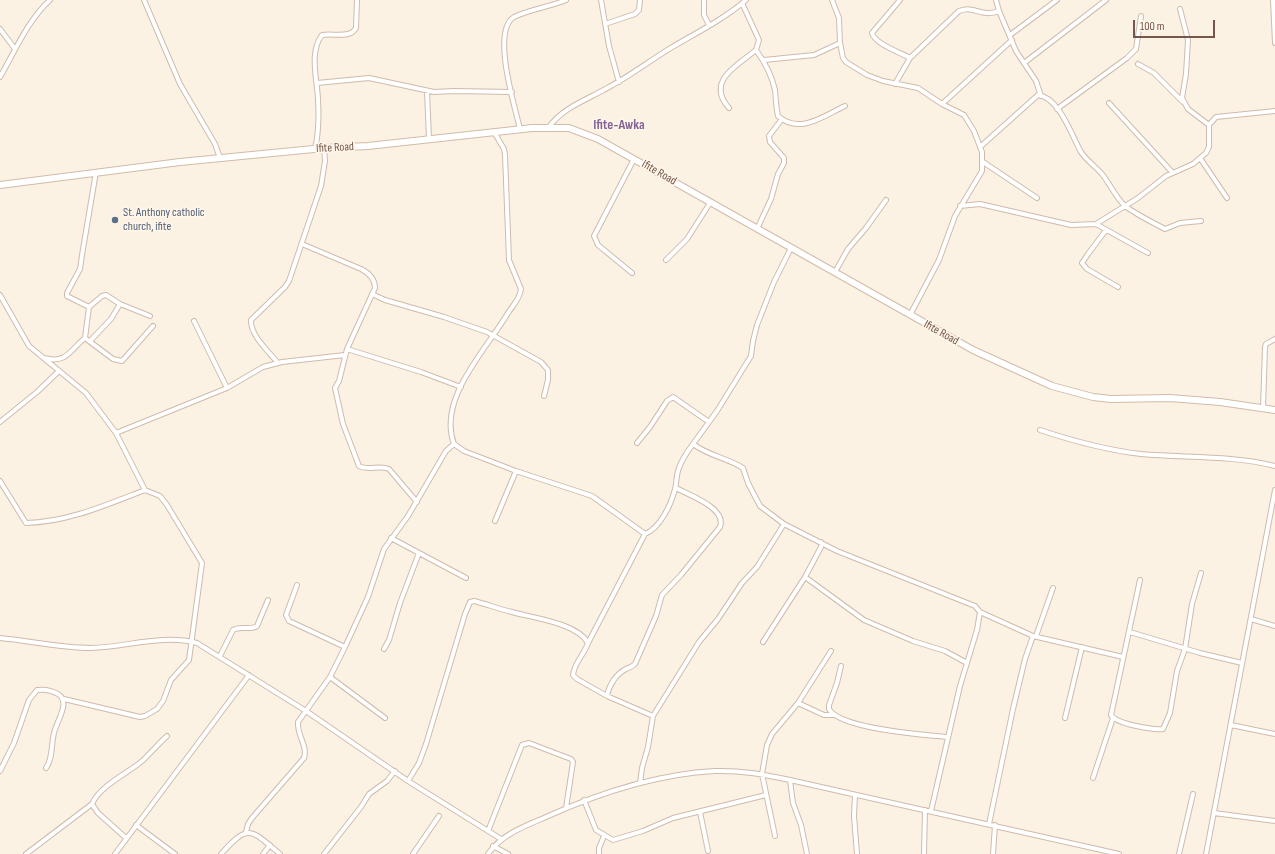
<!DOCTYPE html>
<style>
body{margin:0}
#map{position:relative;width:1275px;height:854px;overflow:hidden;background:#fcf2e3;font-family:"Sofia Sans Condensed",sans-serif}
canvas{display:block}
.scale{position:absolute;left:1133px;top:20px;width:82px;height:18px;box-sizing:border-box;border:2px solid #745749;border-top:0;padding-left:5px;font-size:12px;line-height:14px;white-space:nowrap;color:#745749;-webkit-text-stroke:3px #fff6e9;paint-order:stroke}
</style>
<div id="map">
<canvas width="1275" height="854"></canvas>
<div class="scale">100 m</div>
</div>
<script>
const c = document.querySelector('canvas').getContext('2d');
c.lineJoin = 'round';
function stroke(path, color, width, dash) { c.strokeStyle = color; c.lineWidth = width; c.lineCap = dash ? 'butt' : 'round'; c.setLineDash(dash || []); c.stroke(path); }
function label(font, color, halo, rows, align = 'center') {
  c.font = font + ' "Sofia Sans Condensed",sans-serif'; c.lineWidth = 3.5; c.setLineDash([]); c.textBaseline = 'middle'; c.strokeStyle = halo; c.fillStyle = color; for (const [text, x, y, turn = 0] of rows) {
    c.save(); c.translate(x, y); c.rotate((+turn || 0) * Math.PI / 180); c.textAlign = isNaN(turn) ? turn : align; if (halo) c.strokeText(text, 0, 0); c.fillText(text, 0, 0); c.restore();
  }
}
const street = new Path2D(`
 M144,0L180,84L215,144L220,158
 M601,0L609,46L619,82
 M704,0V15L709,25
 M832,0L839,18L840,43L843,58L846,62L867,75L883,81L918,88L942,104L964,115L974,131L982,152V171L955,216L939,260L910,315
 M900,0L872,33C875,44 899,52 910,58
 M996,0L999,11L1016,51L1036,81L1041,96
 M1273,0L1275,43
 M1180,9L1188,40L1186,74L1182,98L1188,109L1209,125
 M605,24L635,14L639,10L640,0
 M0,29L15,49
 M1010,35L1057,0
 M756,50C764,61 772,76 775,90C776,99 776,108 778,116C800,135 823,116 845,106
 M764,60L814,55L840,43
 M1024,63L1106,0
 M1138,64L1154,73L1183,102
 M0,77C15,51 28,20 50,0
 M317,83L369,78L434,92L454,91L512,92
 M895,84L910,58L959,11C976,5 980,18 999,11
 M427,91L429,139
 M1109,103L1172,172
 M942,104L1012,40
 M729,108C705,81 738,65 756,50L759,40L742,3
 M1057,109L1127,58L1136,49L1141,16
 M549,127C563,107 589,99 609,87C630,76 648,62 669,49C694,34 723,20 746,0
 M520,129C515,107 491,31 514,17C530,9 550,7 566,0
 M494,132L504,149L505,155L509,260L521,289C520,299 513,305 508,313C487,349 437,398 454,444L464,451L516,471L592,496L645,534C660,528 671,505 675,489C677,482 676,475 679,468C682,459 687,452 693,444
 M980,147L1038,95C1059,97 1072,136 1081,152C1087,161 1095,166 1102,174C1110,184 1116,198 1125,206C1137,215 1152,222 1165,229L1180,223L1201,221
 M315,149C319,132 319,116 318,99C317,78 309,52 322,35C333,33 350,39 356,28L357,0
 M1200,158L1227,198
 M983,162L1037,198
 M96,172L82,255L80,269L67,293V296L89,307L102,296L106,295L120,304L150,316
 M960,206L980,204L1071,225L1096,224L1138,198L1166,176L1193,164L1206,153L1209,147V125L1216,117L1275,111
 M1096,224L1148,253
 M757,229L771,199L778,174L784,163V158L770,142L769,136L782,119
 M1106,230L1088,254L1082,263L1087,269L1118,287
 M302,244L361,269C369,273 375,279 375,288L347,349L339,381L335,388L343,424L359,466C368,471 379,465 389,469L417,502
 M666,260L687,239L710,203
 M835,272L848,249L866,228L886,200
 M632,273L598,245L594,236L634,159
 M372,294L385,300L444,317L487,332L541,362L548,370V380L544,396
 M0,295L29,346L86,393L116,433L145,490
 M194,321L227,388
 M85,338L89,307
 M90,341L111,319L120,304
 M347,349L421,372L461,387
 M44,358C67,364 70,350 85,338L113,359L122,361L153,326
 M278,363C269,352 250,335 251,320L285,287L289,281L321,186L325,161L324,148
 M1263,408L1265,347L1266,344L1275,339
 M0,422L37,392L59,371
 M1040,430C1073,441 1106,450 1141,454C1186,458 1231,455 1275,466
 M116,433L227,388L263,367L282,362L345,355
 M637,443L650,427L667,401L673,397L709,422
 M0,481L26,523C68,522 106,505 145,490L160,496L167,505L202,563L189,660L171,680L163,701L157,709L145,716L140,717L64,699
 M495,521L516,471
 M784,524L760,506L748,483L743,468C727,458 709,456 693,444L717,411L751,356L753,341L757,325L774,282L791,248
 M391,538L466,578
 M805,577L864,620L913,641L945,651L967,663
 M1140,580L1111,715C1116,724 1153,730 1163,729L1170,713L1177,671L1185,649L1192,604L1201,573
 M297,585L286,615L289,621L345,647
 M1251,619L1275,626
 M1130,632L1200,653L1242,663
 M1036,636L1053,588
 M0,638C30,641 61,648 91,648C128,647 161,634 197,643L306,711L408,781L501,839
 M763,642L805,577L821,547V542
 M588,643L645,534
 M384,649L389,640L400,603L419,553
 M220,656L233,630C240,625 250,631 257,626L268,600
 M841,666L837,683L829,705V709C840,729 925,735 948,737
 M330,677L385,718
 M607,696C609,685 616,674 626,669C630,667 632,667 635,664L656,616L662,595L681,575L720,527C727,508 689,495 676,488
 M798,703L824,715H833
 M1065,718L1082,647
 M1231,725L1275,734
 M0,771L14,743L29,700L37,690C44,689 51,690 58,694C71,702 57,720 54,733C51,745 53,758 46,768
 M1093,778L1113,718
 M790,780L793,803L801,825L807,854
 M408,781L419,763L426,744L465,614L470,602L474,601C486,604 499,609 512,612C533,618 577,623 588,643C584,655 574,663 573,675L577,679L607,696L653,716
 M640,783L642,768L648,747L653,716L699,642L718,619L742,583L757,567L784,524L837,551L975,606L980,612L1033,636L1123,657
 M855,795L854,816L857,854
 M584,800L596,830L613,840L643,831L673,818L766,795
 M931,811L960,686L977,630L980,612
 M700,812L708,851
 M1214,813L1275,821
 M989,824L1013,709L1025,659L1033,636
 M136,825L175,854
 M488,831L522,745L529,743L571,759L573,762L566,808
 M246,832L248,824L252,818L304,758C308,746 297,736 298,722L330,677L345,647L368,597L384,549L408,516L446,451L454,444
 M775,836L762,774L767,745L772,734L798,703L831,651
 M126,838L98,813L92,804C100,786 126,774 141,762C150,754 158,744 167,736
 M493,846L508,854
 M26,854L92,804
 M115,854L249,675
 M221,854C249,823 250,829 280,854
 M263,854L270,845
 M324,854L361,807L369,794L387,781L395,771
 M413,854L439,816
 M488,854C502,834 525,826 546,817C599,793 656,774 715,771C741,770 765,775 790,780L1119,854
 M599,854V848L604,836
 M924,854L925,810
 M993,854L995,825
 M1179,854L1193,794
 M1206,854L1275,490`);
const secondary = new Path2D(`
 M0,185L180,162L324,148L368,146L532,128H569L598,139L973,350L1052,386L1093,397L1111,399L1170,398L1220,402L1275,410`);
stroke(street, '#cfbbac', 6);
stroke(secondary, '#d2bba9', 8);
stroke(street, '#fff', 4);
stroke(secondary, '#fff', 6);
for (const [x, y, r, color] of [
 [115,220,4,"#5c6f8a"]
]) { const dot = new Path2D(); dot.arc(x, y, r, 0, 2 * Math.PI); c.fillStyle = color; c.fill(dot); stroke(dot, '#fff6e9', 1.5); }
label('12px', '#745749', '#fff6e9', [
 ["Ifite Road",335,148,-3],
 ["Ifite Road",659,173,30],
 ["Ifite Road",941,333,29]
]);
label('12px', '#4e5e75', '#fff6e9', [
 ["St. Anthony catholic",123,213],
 ["church, ifite",123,227]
], 'left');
label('bold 14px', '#856497', '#fff6e9', [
 ["Ifite-Awka",619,125]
]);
</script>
